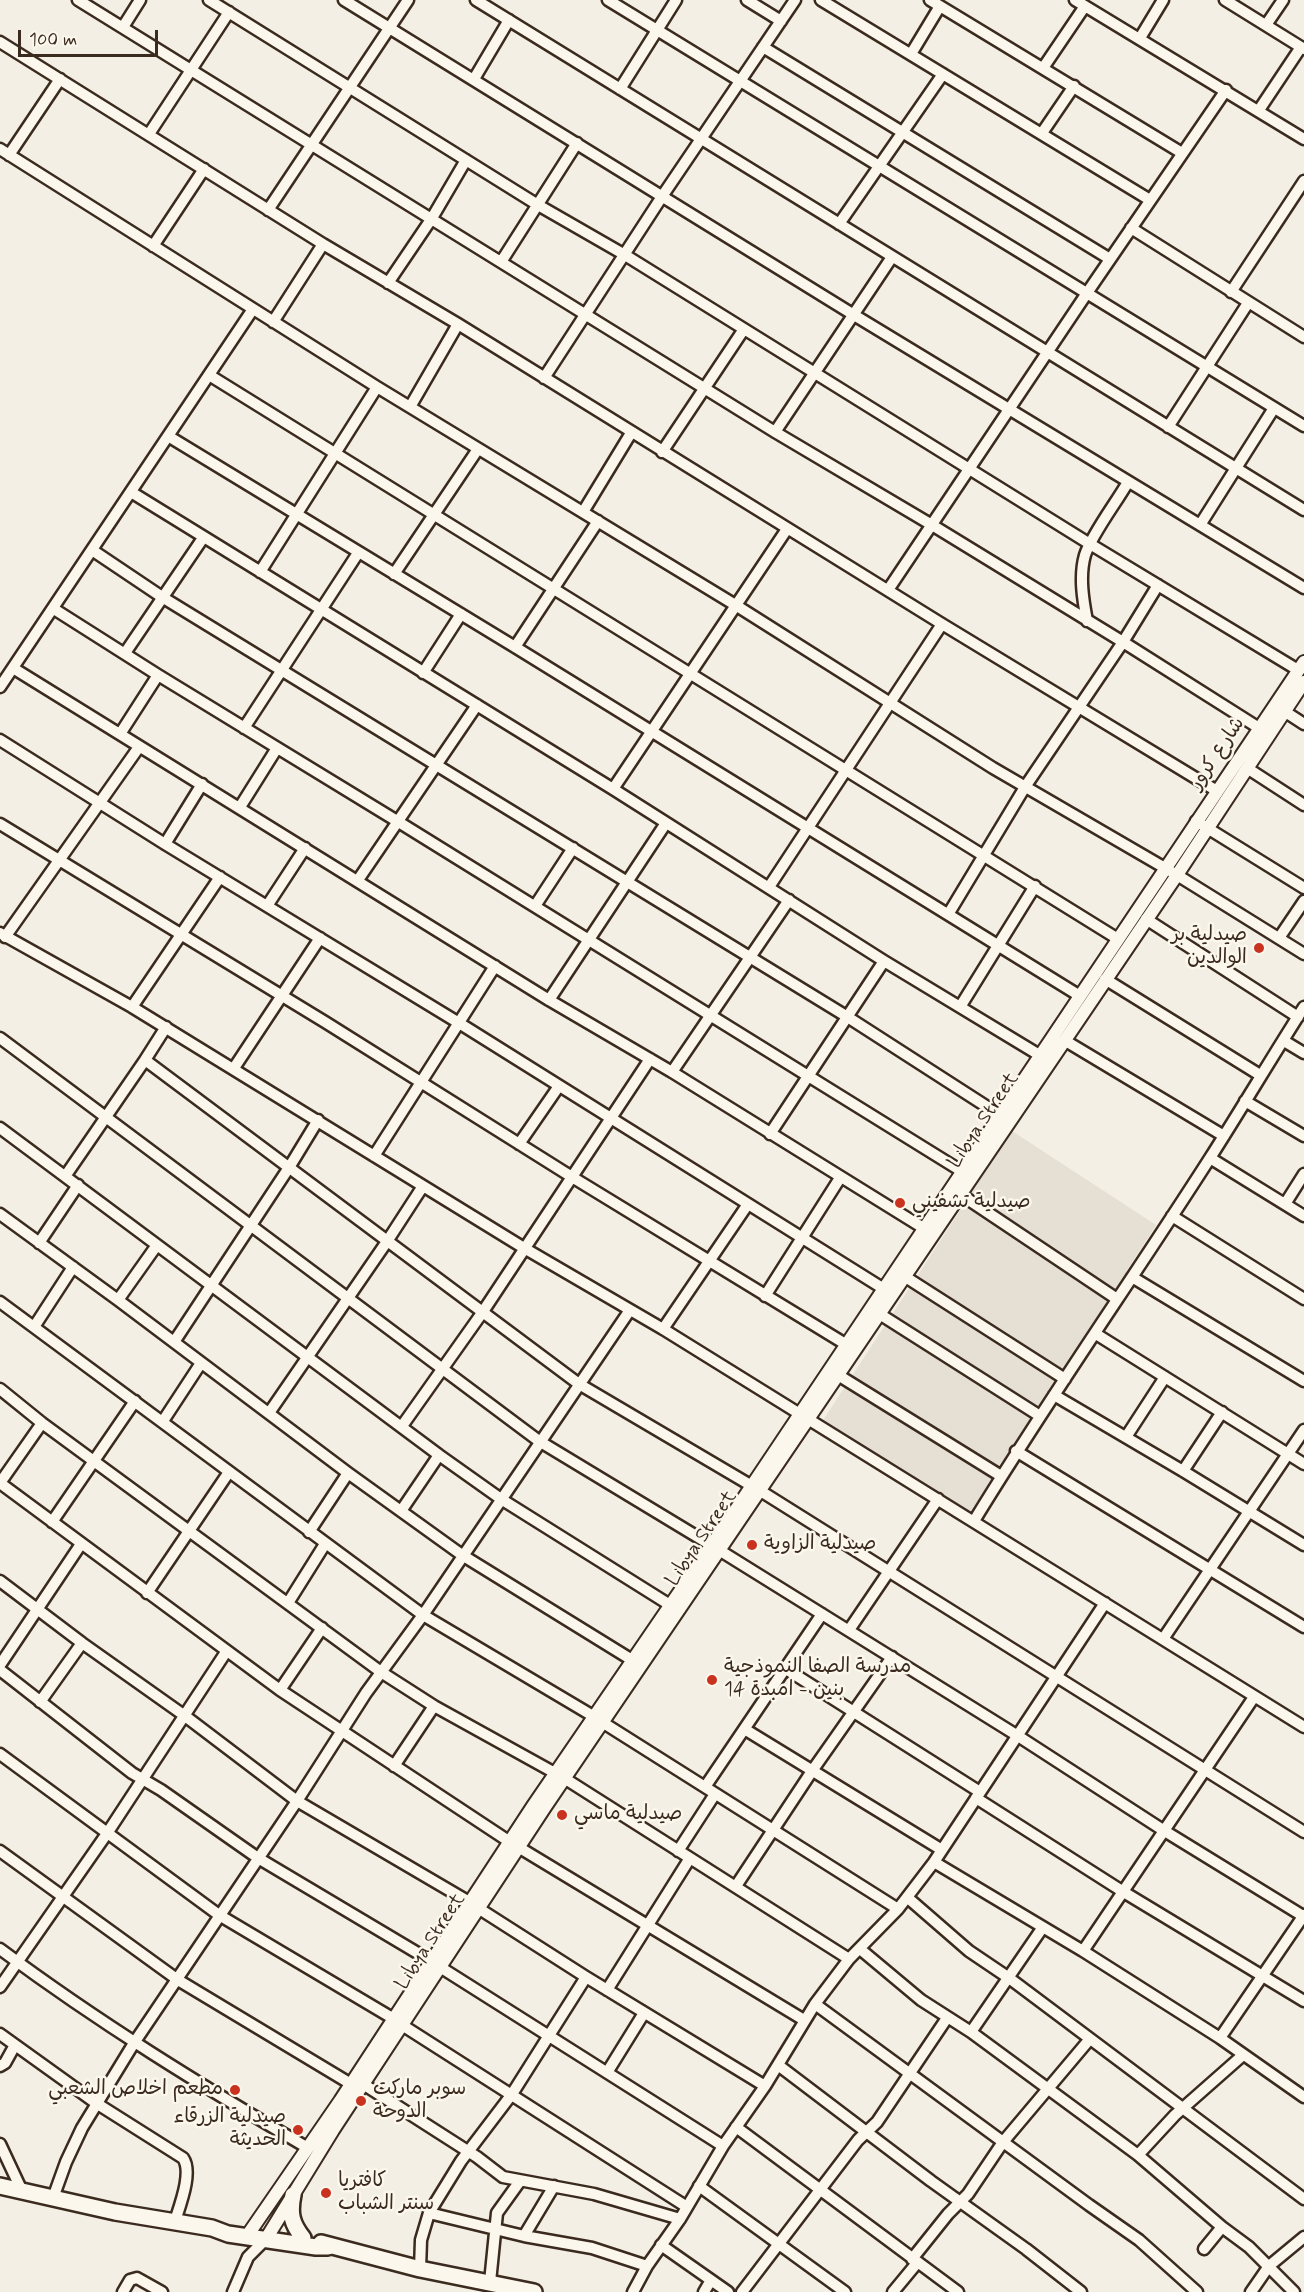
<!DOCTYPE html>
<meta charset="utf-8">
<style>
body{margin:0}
#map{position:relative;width:1304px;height:2292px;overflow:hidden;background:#f3efe4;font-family:Mynerve,sans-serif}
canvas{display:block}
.scale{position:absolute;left:18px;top:30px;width:140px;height:27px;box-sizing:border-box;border:3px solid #3b2a1e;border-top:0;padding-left:8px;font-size:18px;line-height:21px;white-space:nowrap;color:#3b2a1e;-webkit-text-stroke:4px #fbf7ec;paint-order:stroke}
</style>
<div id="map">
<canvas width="1304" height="2292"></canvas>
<div class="scale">100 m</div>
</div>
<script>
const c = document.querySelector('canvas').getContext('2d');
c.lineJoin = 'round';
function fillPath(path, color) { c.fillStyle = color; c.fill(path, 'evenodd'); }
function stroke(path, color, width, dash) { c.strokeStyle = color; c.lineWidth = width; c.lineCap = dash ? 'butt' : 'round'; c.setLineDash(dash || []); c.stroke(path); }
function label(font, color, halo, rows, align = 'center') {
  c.font = font + ' Mynerve,"Playpen Sans Arabic",sans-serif'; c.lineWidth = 5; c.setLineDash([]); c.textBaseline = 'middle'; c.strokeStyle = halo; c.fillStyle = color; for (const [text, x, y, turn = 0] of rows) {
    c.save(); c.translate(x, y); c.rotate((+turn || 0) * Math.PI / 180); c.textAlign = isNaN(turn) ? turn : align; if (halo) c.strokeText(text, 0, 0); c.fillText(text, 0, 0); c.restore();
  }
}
fillPath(new Path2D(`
 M1012,1131L1156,1225L964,1525L816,1431Z`), '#e5dfd4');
const minor = new Path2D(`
 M78,0L775,432L932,525L1123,642L1259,728
 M209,0L538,205L625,255L1090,544L1298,670
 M344,0L854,315L1304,588
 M476,0L1304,510
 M608,0L1304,426
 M747,0L781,21
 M821,0L1150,200
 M930,0L1182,153
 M1075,0L1304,139
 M1225,0L1304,49
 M1266,25L1283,0
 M123,27L140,0
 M1140,38L1163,0
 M0,42L323,244L458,324L942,624L1217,791
 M763,47L1110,259
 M911,54L940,6
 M1043,68L1085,6
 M474,79L509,20
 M620,89L676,0
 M1259,110L1301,47
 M1042,133L1074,86
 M149,134L229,12
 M0,149L377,387L737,606L993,768L1177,875L1304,954
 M9,155L60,79
 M268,210L408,0
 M839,224L943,74
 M1131,228L1304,337
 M153,246L204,169
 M501,262L577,143
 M388,283L432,218L466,160
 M1231,292L1304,181
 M273,322L323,244
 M209,375L1118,939
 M544,378L663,195L795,0
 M410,407L458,324
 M1168,427L1248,303
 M775,432L892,257
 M168,436L515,647L1080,996
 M662,452L744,329
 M131,492L613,789L884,961L1041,1056
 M583,512L631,433
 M1200,525L1274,408
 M92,550L162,597L846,1016L1006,1119
 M260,572L377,387
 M394,574L478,449
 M888,590L1087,293L1226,90
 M54,609L158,675L397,821L963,1172
 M1087,621C1083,600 1079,576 1085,555C1092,534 1116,503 1128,482
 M515,647L598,521
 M125,653L203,538
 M13,668L549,1000L672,1072L925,1229
 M423,673L461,614
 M0,687L253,309
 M1284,711L1304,724
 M244,728L358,553
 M120,734L158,675
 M0,740L165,844L459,1023L884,1289
 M1247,768L1304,805
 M613,789L787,529
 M240,807L277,748
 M1196,821L1304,888
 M0,824L325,1022L572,1177L847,1345
 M165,844L202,784
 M358,880L477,705
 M769,887L942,624
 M267,906L305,848
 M535,906L573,848
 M949,913L1025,787L1123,642L1158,585
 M1146,919L1298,1017
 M0,933L132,1007L524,1248L663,1329L1304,1727
 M5,937L139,747
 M1279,938L1304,901
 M1105,979L1260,1075
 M549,1000L666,823
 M132,1007L220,877
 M960,1007L1035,886
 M0,1038L539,1441L711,1545
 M1064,1040L1224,1136
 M1284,1041L1304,1053
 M145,1060L166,1027
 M234,1068L320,938
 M672,1072L789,900
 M1245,1101L1304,1136
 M0,1128L439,1455L501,1499L670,1605
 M770,1134L884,961
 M519,1144L559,1086
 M374,1156L495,966
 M1210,1158L1304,1216
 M66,1175L145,1060L579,1384L752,1486
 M960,1194L1117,1299
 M1285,1204L1304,1174
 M0,1214L118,1300L348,1473L462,1555L632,1660
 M1172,1216L1304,1299
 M39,1243L78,1185
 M904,1276L1065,1379
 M1132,1277L1304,1381
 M765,1296L840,1178
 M118,1300L157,1245
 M0,1302L423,1615L593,1716
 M878,1313L1040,1416
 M34,1327L73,1267
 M663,1329L748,1204
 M1096,1334L1304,1464
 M174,1342L290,1166L318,1120
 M838,1375L1001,1476
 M0,1389L42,1423L381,1672L434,1706L555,1773
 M1054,1395L1183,1471L1304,1545
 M269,1413L388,1240L423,1186
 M163,1421L201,1363
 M402,1426L482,1313L650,1059
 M1126,1437L1165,1377
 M1016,1451L1304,1627
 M1183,1471L1222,1412
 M0,1483L280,1690L510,1842L804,2020
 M0,1483L42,1423
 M759,1490L1304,1832
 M401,1511L439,1455
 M974,1521C1049,1398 1132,1280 1210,1158C1242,1108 1272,1057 1304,1007
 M52,1522L135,1401
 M309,1532L348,1473
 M719,1550L1018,1736L1163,1830L1303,1916
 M0,1581L82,1643L185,1716L297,1801L471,1903
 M147,1593L229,1472
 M288,1603L325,1544
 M849,1630L938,1499
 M1163,1639L1304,1430
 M0,1665L81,1544
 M786,1669L980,1792
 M0,1670L132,1773L161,1790L258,1858L431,1961
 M280,1690L322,1628
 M40,1702L82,1643
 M602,1722L898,1909
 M746,1730L942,1850
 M0,1754L219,1915L394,2019
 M394,1766L434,1706
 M564,1778L849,1959
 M705,1787L822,1614
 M976,1798L1122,1891L1304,2001
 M0,1851L178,1980L351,2084
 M678,1851L715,1794
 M934,1862L1083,1951L1220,2038L1304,2097
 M736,1886L812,1771L892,1657
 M908,1898L969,1951L1009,1978L1304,2199
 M478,1908L586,1977L765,2086
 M0,1949C98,2022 202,2086 308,2148
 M860,1949L921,2000L971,2032L1138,2155L1222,2227L1249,2247L1294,2292
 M1083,1951L1254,1697
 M440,1967L723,2146
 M0,1987L108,1832L226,1652
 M607,1990L690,1858
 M815,2004L1089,2205L1139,2240L1197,2292
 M402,2025L687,2207
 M971,2032L1043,1927
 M0,2034L96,2103L183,2158C193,2172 180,2205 175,2221
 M1220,2038L1304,1915
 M778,2065L931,2181L1026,2249L1081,2292
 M0,2066L5,2063L15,2045
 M608,2071L644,2013
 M363,2084L477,2157L503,2177L594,2194L680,2219
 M736,2127L958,2292
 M0,2144L22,2191
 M1138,2155L1175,2115L1243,2055
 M699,2186L845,2292
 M53,2198L66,2162L82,2128L134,2043L297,1801L366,1693L423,1615L630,1310
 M429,2213L524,2236L592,2248L647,2266
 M524,2236L554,2186
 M661,2245L728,2292
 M1204,2249L1222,2227
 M912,2259L948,2214L968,2194L1003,2142L1089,2040
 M420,2269L421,2240L429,2213L461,2161L512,2094L586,1977
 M490,2282L497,2213L520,2181
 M123,2292L130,2280L137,2278L162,2292
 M233,2292L248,2257L266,2239
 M633,2292L647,2266L680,2219L723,2146L765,2086L815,2004L849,1959L898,1909L934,1862L1105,1603
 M704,2292L711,2280
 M742,2292L858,2140L877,2122L947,2018
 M893,2292L917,2263
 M1251,2292L1269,2266L1304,2237`);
const major = new Path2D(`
 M247,2236L340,2101L533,1806L739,1505L1304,662
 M266,2239L333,2130L545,1807L1177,875L1304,682`);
const highway = new Path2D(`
 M0,2186L115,2212L212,2228L228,2234L316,2247H328
 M293,2195C289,2214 292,2224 303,2238
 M321,2243L420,2269L534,2292`);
stroke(minor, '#3b2a1e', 15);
stroke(major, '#3b2a1e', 16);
stroke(highway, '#3b2a1e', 20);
stroke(minor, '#fbf7ec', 10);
stroke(major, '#fbf7ec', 12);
stroke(highway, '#fbf7ec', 15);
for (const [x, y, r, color] of [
 [1259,948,6,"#c8321e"],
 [900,1203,6,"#c8321e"],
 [752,1545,6,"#c8321e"],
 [712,1680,6,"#c8321e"],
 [562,1815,6,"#c8321e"],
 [235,2090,6,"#c8321e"],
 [361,2101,6,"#c8321e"],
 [298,2130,6,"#c8321e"],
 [326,2193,6,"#c8321e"]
]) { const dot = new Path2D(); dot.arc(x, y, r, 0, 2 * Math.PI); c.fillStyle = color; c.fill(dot); stroke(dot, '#fbf7ec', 2); }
label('20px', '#3b2a1e', '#fbf7ec', [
 ["شارع كرور",1218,754,-56],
 ["Libya Street",984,1121,-56],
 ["Libya Street",702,1539,-56],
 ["Libya Street",431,1942,-57]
]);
label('20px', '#3b2a1e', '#fbf7ec', [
 ["صيدلية بر",1247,936,"right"],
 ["الوالدين",1247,959,"right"],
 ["صيدلية تشفيني",912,1203],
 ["صيدلية الزاوية",764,1545],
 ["مدرسة الصفا النموذجية",724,1668],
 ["بنين - امبدة 14",724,1691],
 ["صيدلية ماسي",574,1815],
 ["مطعم اخلاص الشعبي",223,2090,"right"],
 ["سوبر ماركت",373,2090],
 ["الدوحة",373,2113],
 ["صيدلية الزرقاء",286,2118,"right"],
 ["الحديثة",286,2141,"right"],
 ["كافتريا",338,2182],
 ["سنتر الشباب",338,2205]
], 'left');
</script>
